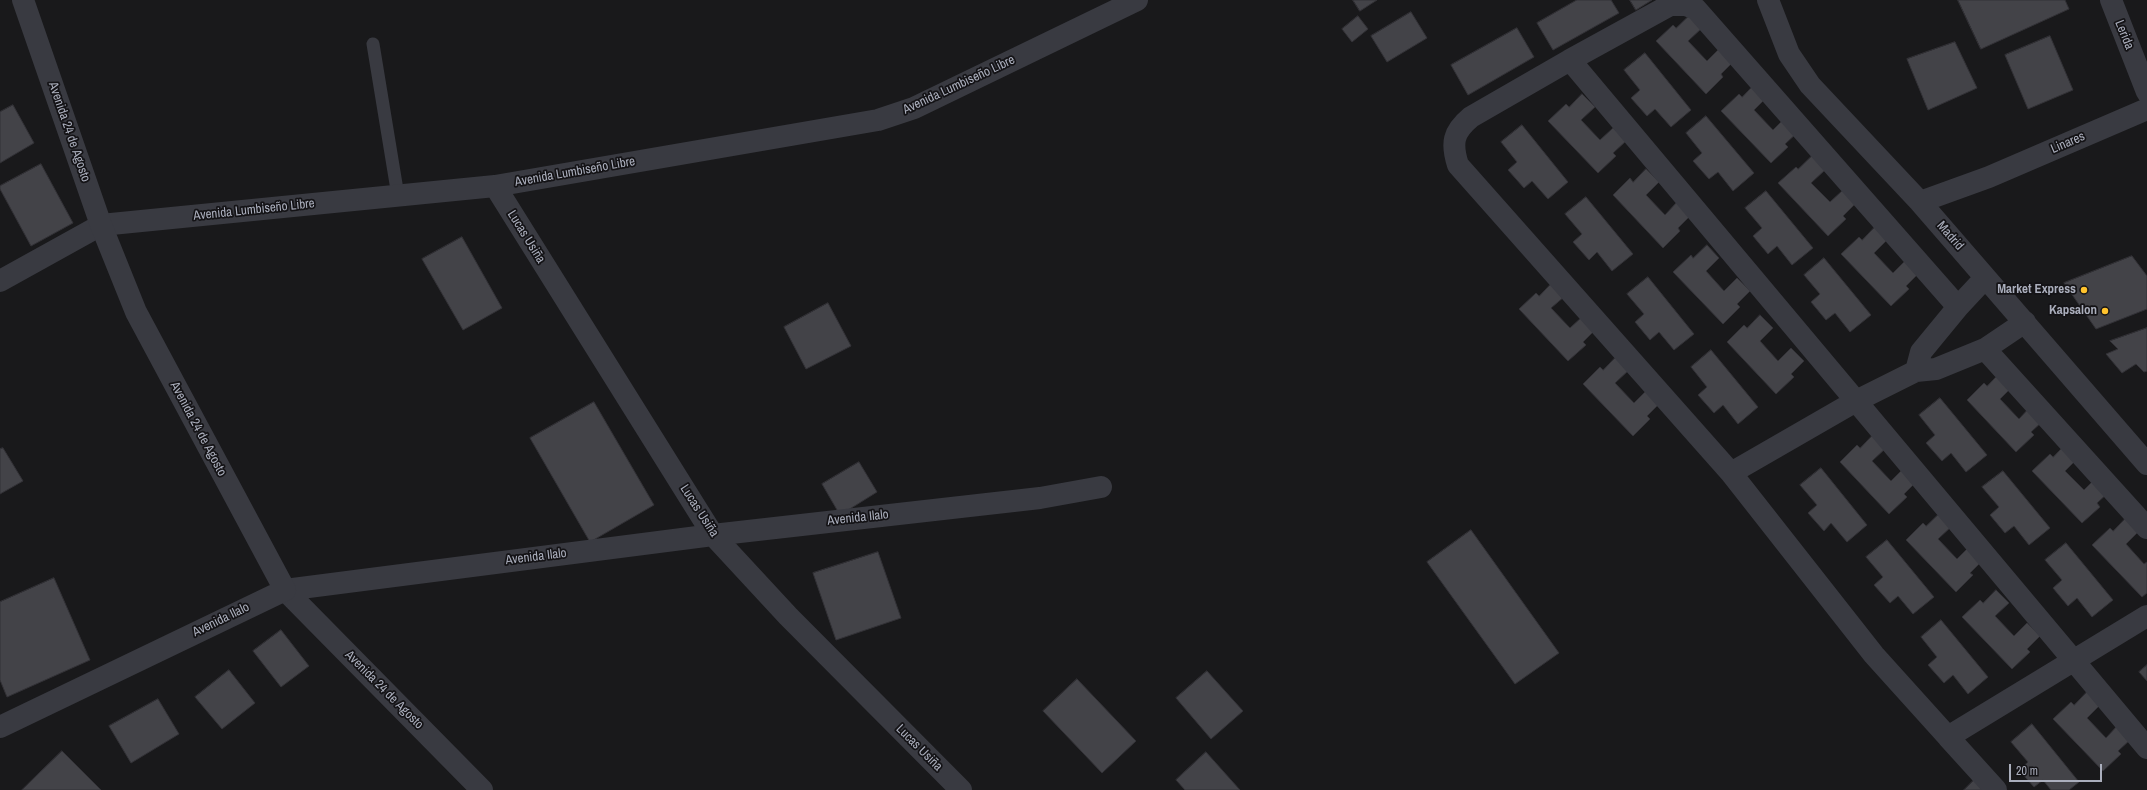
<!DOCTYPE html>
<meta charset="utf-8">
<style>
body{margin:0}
#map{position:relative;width:2147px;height:790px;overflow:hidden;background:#19191b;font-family:"Archivo Narrow",sans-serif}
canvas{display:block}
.scale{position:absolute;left:2009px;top:764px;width:93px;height:18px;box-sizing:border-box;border:2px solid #aaaebc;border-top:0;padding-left:5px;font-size:12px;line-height:14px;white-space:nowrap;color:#aaaebc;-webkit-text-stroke:3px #141316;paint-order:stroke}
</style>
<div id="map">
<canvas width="2147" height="790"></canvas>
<div class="scale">20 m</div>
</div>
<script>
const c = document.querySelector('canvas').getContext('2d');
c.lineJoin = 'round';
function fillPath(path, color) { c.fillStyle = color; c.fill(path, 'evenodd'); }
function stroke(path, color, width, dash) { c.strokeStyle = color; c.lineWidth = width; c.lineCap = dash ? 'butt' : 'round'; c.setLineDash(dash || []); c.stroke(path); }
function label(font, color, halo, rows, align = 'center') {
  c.font = font + ' "Archivo Narrow",sans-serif'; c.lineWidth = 3.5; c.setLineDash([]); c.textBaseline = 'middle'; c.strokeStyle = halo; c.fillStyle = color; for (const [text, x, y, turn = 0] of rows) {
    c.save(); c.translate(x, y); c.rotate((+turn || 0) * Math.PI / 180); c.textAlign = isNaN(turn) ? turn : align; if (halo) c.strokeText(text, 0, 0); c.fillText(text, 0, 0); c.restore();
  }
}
const building = new Path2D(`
 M1353,0H1377L1360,11Z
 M1577,0H1611L1619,13L1553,50L1537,23Z
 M1630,0H1652L1636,10Z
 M1958,0H2065L2069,9L1981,49Z
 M1411,12L1427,38L1387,62L1371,36Z
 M1690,15L1702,28L1688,41L1707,61L1720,48L1734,61L1721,74L1723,77L1706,94L1656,41L1673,25L1676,28Z
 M1358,16L1368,29L1352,42L1342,29Z
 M1517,28L1534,57L1468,95L1451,65Z
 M2050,36L2073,90L2028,109L2005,55Z
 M1955,42L1977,88L1928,110L1907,59Z
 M1645,53L1691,110L1671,127L1655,109L1647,116L1631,98L1640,90L1624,70Z
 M1755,84L1767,97L1754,110L1773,130L1786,117L1799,131L1785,144L1788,147L1771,163L1721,111L1739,94L1742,97Z
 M1582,94L1595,107L1581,120L1600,140L1613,128L1626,141L1613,153L1616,156L1598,173L1548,121L1566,104L1569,107Z
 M13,105L34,143L0,163V112Z
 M1706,116L1754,173L1733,191L1718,172L1709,179L1693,161L1702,153L1686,133Z
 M1522,125L1568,182L1548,199L1532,181L1524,188L1508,170L1517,162L1501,142Z
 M1812,156L1825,170L1811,183L1830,202L1843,190L1856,203L1843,216L1846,219L1828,236L1778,183L1796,167L1798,169Z
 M41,164L73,223L31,246L0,189V186Z
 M1646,169L1659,182L1646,195L1665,215L1677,202L1691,215L1678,228L1680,231L1663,248L1613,195L1630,178L1633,182Z
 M1766,191L1813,248L1792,265L1777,246L1768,254L1753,236L1762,228L1745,208Z
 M1586,197L1633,254L1612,271L1597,252L1589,260L1573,242L1582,234L1565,214Z
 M1875,227L1887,240L1874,253L1893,273L1906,260L1919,273L1906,286L1909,289L1891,306L1841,254L1859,237L1862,240Z
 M462,237L502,308L463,330L422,259Z
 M1707,245L1719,258L1706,271L1724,291L1737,278L1750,291L1737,304L1740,307L1723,324L1673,272L1691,255L1693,258Z
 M2132,256L2147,276V309L2096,329L2064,283Z
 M1824,258L1871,315L1850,332L1835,313L1826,320L1811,302L1820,294L1804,275Z
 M1648,277L1694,334L1674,350L1659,332L1650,340L1635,322L1644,314L1627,294Z
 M1552,283L1565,296L1551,308L1570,328L1583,316L1596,329L1583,342L1586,345L1568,361L1519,309L1536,293L1539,296Z
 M828,303L851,346L806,369L784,327Z
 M1760,315L1773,328L1760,341L1778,361L1791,348L1804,361L1791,374L1794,377L1776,394L1727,342L1744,325L1747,328Z
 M2147,328V371L2144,372L2136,364L2122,373L2106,354L2118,349L2110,341Z
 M1711,350L1758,407L1738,424L1723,405L1714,413L1698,395L1707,387L1691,367Z
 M1616,357L1629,370L1615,383L1634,403L1647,390L1660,403L1647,416L1650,419L1633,436L1583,384L1600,367L1603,370Z
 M2000,373L2013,386L2000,399L2019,419L2031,406L2044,420L2031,432L2034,435L2016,452L1967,400L1984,383L1987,386Z
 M1940,398L1987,455L1966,472L1951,453L1942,461L1926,443L1935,435L1919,415Z
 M594,402L654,505L590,542L530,438Z
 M1873,435L1886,448L1872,461L1891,481L1904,468L1917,481L1904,494L1907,497L1889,514L1840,462L1857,445L1860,448Z
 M2066,444L2078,458L2065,471L2084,490L2097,477L2110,491L2097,503L2100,507L2082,523L2032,471L2050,454L2053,457Z
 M3,448L23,481L0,494V449Z
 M859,462L877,492L840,515L822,484Z
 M1821,468L1867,525L1847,542L1831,523L1824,531L1808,513L1817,505L1800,485Z
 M2003,471L2050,528L2029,545L2014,526L2005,533L1990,515L1999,507L1982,487Z
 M1940,513L1952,526L1938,539L1957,559L1970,546L1983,560L1970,573L1973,575L1956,592L1906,540L1923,523L1926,526Z
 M2126,518L2139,531L2126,544L2144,564L2147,562V593L2142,597L2092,545L2110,528L2113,531Z
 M1471,530L1559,653L1515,684L1427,562Z
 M1887,540L1934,597L1913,614L1898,596L1890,603L1874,585L1883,577L1866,557Z
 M2066,543L2113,600L2092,617L2077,598L2068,606L2053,588L2062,580L2045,560Z
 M878,552L901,618L836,640L813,573Z
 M54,578L90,660L7,697L0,680V602Z
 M1996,590L2009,603L1995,616L2014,636L2027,623L2040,636L2027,649L2030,652L2012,669L1962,617L1980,600L1983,603Z
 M1941,620L1988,677L1968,694L1953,675L1944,683L1928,665L1937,657L1921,637Z
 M281,630L309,666L281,687L253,651Z
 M2147,665V681L2139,672Z
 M229,670L255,703L222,729L195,697Z
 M1207,671L1243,711L1211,739L1176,698Z
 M1077,679L1136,741L1102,773L1043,711Z
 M2087,692L2100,705L2087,718L2106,738L2118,725L2131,739L2118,751L2121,754L2103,771L2053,719L2071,702L2074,705Z
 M158,699L179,734L131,763L109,726Z
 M2032,724L2079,782L2069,790H2051L2043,780L2034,787L2019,770L2028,762L2011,742Z
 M62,751L101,790H22Z
 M1206,752L1240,790H1185L1176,780Z
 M1975,779L1985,790H1964Z`);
fillPath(building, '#434348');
stroke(building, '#333237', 1);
stroke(new Path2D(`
 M373,44L398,196`), '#393a41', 13);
stroke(new Path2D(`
 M1768,0L1789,54L1810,85L1920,202L2147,464
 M2111,0L2147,92
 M1570,60L1471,117C1453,132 1451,143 1458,165L1731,473
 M495,186L713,535L788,616L961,790
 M1920,202L1989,177L2147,109
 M0,281L101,225L495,186L878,120L914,108L1137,0
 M2025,322L1985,349L1936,369L1916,371L1856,401L2147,748
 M1985,349L2147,528
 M1916,371L1921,352L1958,307L1985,278
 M285,590L713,535L1040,498L1101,487
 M285,590L482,790
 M1948,737L1874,655L1731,473L1856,401L1570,60L1670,5H1686L1696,9L1958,307
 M1996,790L1948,737L2147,616`), '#393a41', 22);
stroke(new Path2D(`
 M0,727L285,590L136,312L101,225L23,0`), '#393a41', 22);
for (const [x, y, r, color] of [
 [2084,290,4,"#ffc32d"],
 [2105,311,4,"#ffc32d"]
]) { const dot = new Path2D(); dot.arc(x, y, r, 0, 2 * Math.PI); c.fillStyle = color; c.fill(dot); stroke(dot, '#141316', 1.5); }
label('13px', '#aaaebc', '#141316', [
 ["Lerida",2124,35,68],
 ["Avenida Lumbiseño Libre",959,85,-25],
 ["Avenida 24 de Agosto",69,132,71],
 ["Linares",2068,143,-23],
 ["Avenida Lumbiseño Libre",575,172,-10],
 ["Avenida Lumbiseño Libre",254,210,-6],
 ["Madrid",1950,236,49],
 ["Lucas Usiña",526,237,58],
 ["Avenida 24 de Agosto",198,429,62],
 ["Lucas Usiña",699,511,57],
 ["Avenida Ilalo",858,518,-6],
 ["Avenida Ilalo",536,557,-7],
 ["Avenida Ilalo",221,620,-26],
 ["Avenida 24 de Agosto",384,690,45],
 ["Lucas Usiña",919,748,45]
]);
label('bold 13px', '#aaaebc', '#141316', [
 ["Market Express",2076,290],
 ["Kapsalon",2097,311]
], 'right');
</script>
